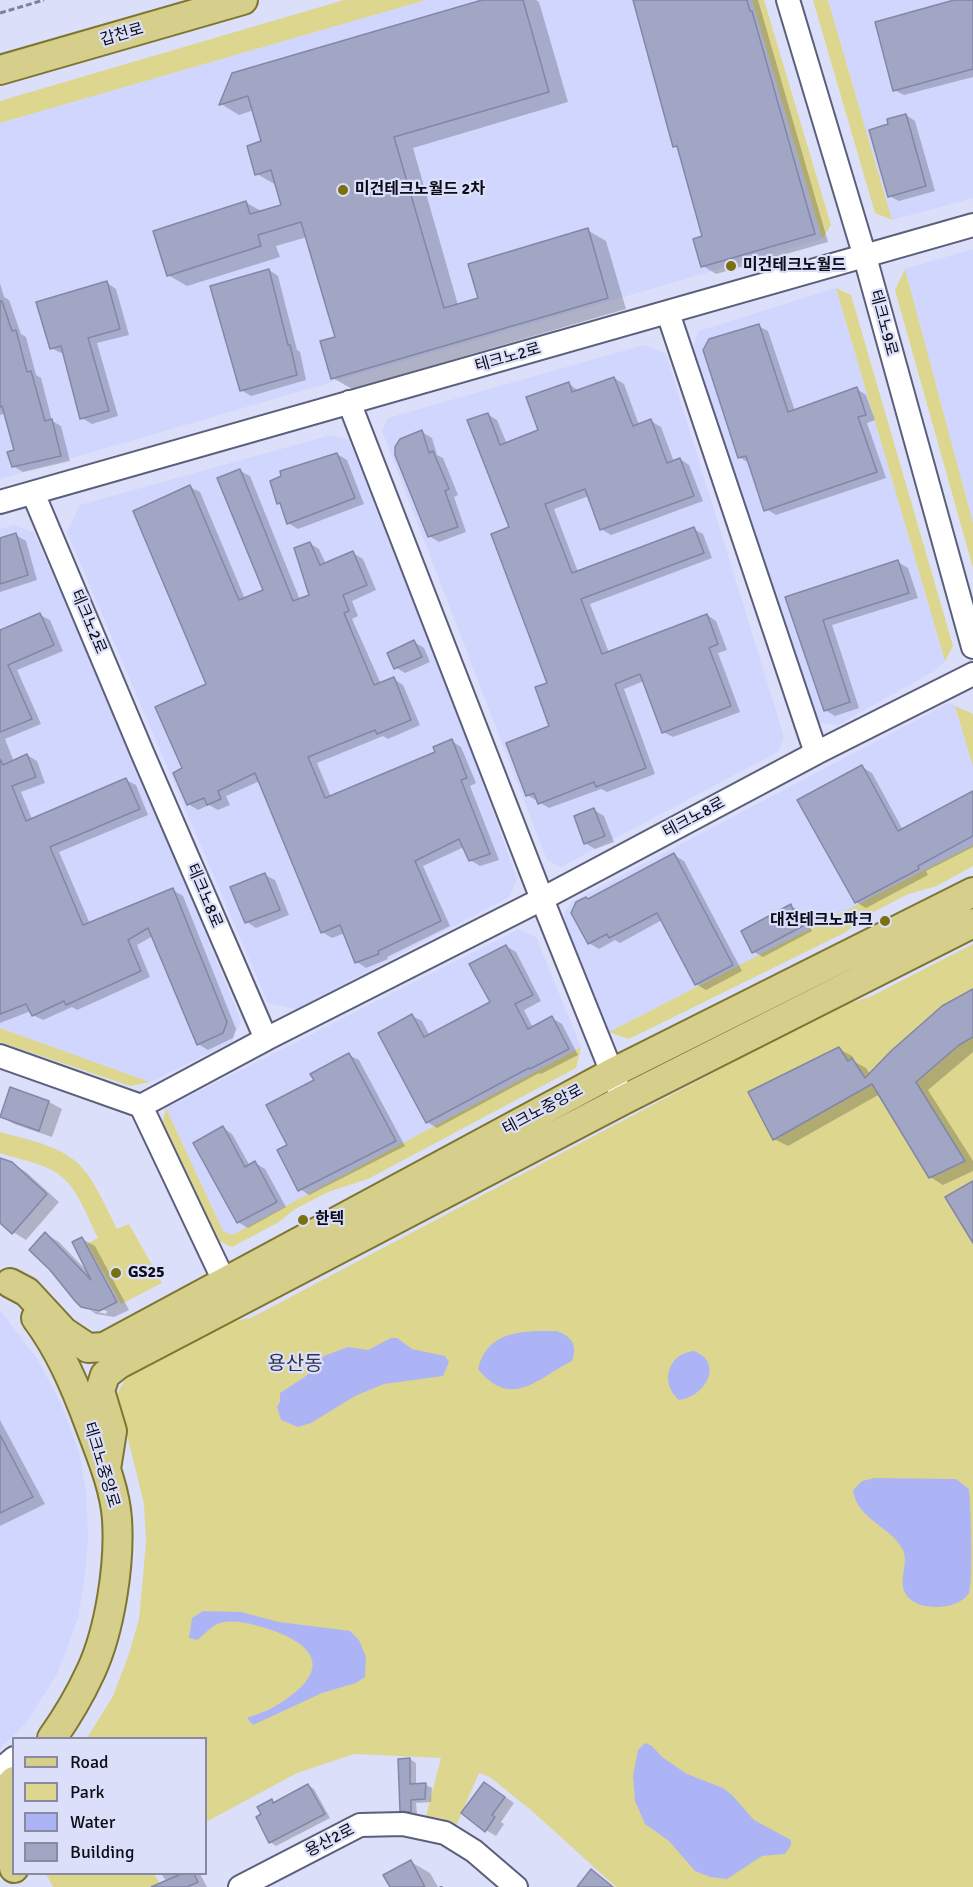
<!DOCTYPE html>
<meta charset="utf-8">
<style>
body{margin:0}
#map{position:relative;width:973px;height:1887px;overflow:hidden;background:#dbdff9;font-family:Signika,sans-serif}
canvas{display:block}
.legend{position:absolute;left:12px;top:1737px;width:195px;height:138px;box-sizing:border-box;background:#dbdff9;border:2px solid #888b9f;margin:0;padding:8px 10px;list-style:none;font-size:18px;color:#0b0c17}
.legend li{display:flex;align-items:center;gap:12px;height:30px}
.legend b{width:30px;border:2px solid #888b9f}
</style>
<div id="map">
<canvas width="973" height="1887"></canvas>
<ul class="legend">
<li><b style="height:8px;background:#d6ce8b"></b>Road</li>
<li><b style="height:16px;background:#ddd68f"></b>Park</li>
<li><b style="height:16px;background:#adb4f6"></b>Water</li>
<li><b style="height:16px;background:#a2a6c5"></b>Building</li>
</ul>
</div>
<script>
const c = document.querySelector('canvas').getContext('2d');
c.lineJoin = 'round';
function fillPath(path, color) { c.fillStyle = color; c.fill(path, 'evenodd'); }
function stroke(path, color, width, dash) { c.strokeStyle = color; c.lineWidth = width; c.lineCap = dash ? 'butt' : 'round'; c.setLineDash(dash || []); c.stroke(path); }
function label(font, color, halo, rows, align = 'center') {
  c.font = font + ' Signika,"Noto Sans KR",sans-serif'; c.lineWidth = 4.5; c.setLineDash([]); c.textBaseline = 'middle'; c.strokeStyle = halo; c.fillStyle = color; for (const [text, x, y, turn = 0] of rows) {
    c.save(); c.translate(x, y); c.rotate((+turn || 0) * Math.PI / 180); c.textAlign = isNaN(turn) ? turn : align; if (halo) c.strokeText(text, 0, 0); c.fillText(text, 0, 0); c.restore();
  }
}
fillPath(new Path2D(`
 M426,0H752L822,239L0,479V123Z
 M828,0H973V198L892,220Z
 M973,249V523L905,269Z
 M836,288L945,661L936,670L838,725L817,722L691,352L699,331Z
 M644,345L666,354L784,737L779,751L561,867L547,860L382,431L388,418Z
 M331,435L349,440L459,717L517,879L509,897L296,1009L268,1003L67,532L80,505Z
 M15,525L34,533L137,766L241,1021L232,1042L150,1082L0,1028V529Z
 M949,703L955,706L973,767V845L609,1032L575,958L564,924L565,911L573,901Z
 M519,929L536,937L581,1047L232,1235L223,1231L166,1108Z
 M0,1310L38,1360L61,1404L79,1452L86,1492L88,1538L85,1575L78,1618L58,1672L27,1722L0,1748Z`), '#d0d6fd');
fillPath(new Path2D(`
 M344,0H426L0,123V101Z
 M752,0H764L831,225L822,239Z
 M813,0H828L892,220L875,213Z
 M905,269L973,523V568L895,290Z
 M836,288L851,295L953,646L945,661Z
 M955,706L973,714V767Z
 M973,845V866L937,886L908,894L872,913L844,933L629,1039L609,1032Z
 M973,944V1887H616L532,1811L490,1777L479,1773L456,1826L440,1818L426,1816L441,1758L354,1754L297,1773L206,1822V1738H87L113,1696L129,1654L139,1619L143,1577L146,1542L144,1504L117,1394L128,1374L212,1325L251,1318L839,1006L870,997Z
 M0,1028L150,1082L130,1086L0,1042Z
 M581,1047L576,1068L368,1179L328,1192L295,1209L279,1222L232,1247L217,1240L162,1124L166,1108L223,1231L232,1235Z
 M0,1132C28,1140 66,1146 85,1171C98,1188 107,1210 117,1229L129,1224L162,1283L121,1304L87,1244L98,1238C88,1219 79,1191 62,1177C46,1163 20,1160 0,1153Z
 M46,1874H154L162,1887H53Z`), '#ddd68f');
fillPath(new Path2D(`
 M556,1331C572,1336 578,1345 572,1361C539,1377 512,1411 478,1369C487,1330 523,1331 556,1331Z
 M391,1338H397L412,1349L445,1356L449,1362L443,1376L384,1384L355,1396L311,1423L298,1427L281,1420L277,1407L280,1402V1393L306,1376L324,1356L348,1347L368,1350Z
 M694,1351C725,1363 705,1397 679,1400C659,1383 668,1353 694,1351Z
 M875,1478L956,1479L969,1489C971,1510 973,1578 969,1593C963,1603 948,1607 937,1607C925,1607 911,1604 905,1593C898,1579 910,1561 902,1548C888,1525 857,1519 853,1490L862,1481Z
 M203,1611L241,1612L279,1622L350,1631L359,1640L366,1657L365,1677L356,1683L322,1693L253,1725L247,1718C257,1714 268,1711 277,1705C331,1673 321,1645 265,1628C251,1624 235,1619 220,1623C212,1625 204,1635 197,1640L189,1638L192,1618Z
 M645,1743L652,1746L662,1757L687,1774L723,1788L732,1795L754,1820L791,1840V1845L785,1854L762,1856L727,1879L710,1877L695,1871L669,1841L645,1824L635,1801L633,1776L638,1750Z`), '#adb4f6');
fillPath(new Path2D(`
 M487,0H536L539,2L568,102L413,148L458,305L480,299L587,230L606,241L626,309L352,389L333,378L336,338L307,237L276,246L280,257L187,286L168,275L245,202L263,212L283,206L276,185L257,174L263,142L254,110L239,115L221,104Z
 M635,0H758L828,242L716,274L703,266L704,237L679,149L674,146Z
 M960,0H973V77L904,95L894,90Z
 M906,115L915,121L935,191L899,201L889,196L890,125Z
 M269,270L278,276L297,350L300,352L306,380L251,396L241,390Z
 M0,283L4,297L9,300L21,334L26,337L36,375L41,378L52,421L61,426L70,461L23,472L13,466L16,451L6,413L0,415Z
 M107,283L116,289L129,335L97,343L118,416L92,424L82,418L64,352L61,353L51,348Z
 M758,326L768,331L795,411L857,389L866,395L875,420L867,423L886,478L776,515L766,509L749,463L739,457Z
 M614,378L624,384L639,425L651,421L661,427L674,462L680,459L689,465L703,501L611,535L601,529L589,496L554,509L578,572L694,529L703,534L712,558L590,604L609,653L707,615L716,621L727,650L718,653L740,712L673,737L663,732L644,681L624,689L655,774L607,792L601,789L549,808L527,795L551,727L549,683L510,528L487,414L497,420L507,444L540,431L569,384L579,391Z
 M422,432L432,438L437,455L443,458L458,495L454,497L466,532L439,542L429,536Z
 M337,454L347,460L364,504L298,529L288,523L282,505L278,503Z
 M240,471L250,476L300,600L311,596L309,543L319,549L326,564L353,553L363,559L376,590L352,601L358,616L352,619L381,684L394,679L403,685L420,725L388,739L383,736L317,763L331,797L437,753L452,741L461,747L476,783L470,786L499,860L480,866L470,860L464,847L423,866L450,926L387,957L388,959L366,968L357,962L345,933L332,938L322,932L260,781L226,796L230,805L218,810L209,805L198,810L188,804L184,769L208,684L190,487L200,492L245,599L265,591Z
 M16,535L26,541L37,580L0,592V540Z
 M898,562L908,568L918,598L832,625L859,708L835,716L825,710L787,598Z
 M40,615L50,620L63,651L17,670L41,724L5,739L14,762L27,755L37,761L45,783L21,792L32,819L126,780L136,785L148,815L59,852L90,924L173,890L183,896L236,1029L233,1038L208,1050L198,1044L153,936L137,945L150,977L77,1010L72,1007L43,1020L33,1015L31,1011L0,1023V632Z
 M414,642L424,648L430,662L405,673L395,667Z
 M862,767L872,773L903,830L973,793V847L926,871L928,875L866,908L856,902Z
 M594,810L604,816L614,842L595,849L585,843Z
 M674,855L684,861L742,971L706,990L696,984L662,920L620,943L615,940L599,949L589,943V900Z
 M265,875L275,880L289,915L256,928L247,922Z
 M791,906L805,916L812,931L763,957L754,952Z
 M506,946L516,952L541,1001L524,1010L533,1028L552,1018L562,1024L578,1055L541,1074L539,1073L437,1128L427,1122L412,1016L422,1021L430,1036L492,1003Z
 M973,991V1052L928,1090L973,1161V1171L943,1185L930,1177L880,1094L788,1146L774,1139L839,1049L852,1056L855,1062L866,1068L870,1075Z
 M349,1055L359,1060L405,1146L309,1195L300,1189L289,1146L316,1081Z
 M11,1089L49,1102L62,1109L52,1137L14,1124L1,1116Z
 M223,1128L232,1134L250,1166L255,1163L265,1169L286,1207L248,1228L238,1222Z
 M0,1160L12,1164L26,1172L59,1202L26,1240L13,1232L0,1221Z
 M46,1234L59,1242L88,1272L82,1239L95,1246L129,1310L114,1317L96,1314L90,1310L106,1314L107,1311L88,1307V1309L82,1306Z
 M0,1420L45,1504L0,1526Z
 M410,1759L416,1763V1785H426L432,1788L431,1802L416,1803L417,1814L408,1813L402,1810Z
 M308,1785L314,1789L330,1818L276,1846L270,1842L264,1814L272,1801L275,1803Z
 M494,1789L514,1803L501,1822L504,1824L496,1836L486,1830Z
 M411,1862L430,1873L438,1887H392Z
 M161,1874H200L207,1887H167V1882Z`), '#0003');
const building = new Path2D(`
 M482,0H523L549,92L394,137L444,308L478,298L468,264L588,228L608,298L331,379L320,341L335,337L301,222L258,235L261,246L167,276L153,231L246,201L250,214L281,205L271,170L255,175L247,146L261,141L248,96L219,105L232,73Z
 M633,0H747L750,11H752L815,234L701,267L693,239L702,236L677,146L673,147Z
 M954,0H973V69L893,91L875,22Z
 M906,114L926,186L888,197L869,130L888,124L887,119Z
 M269,269L288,345H290L297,375L240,391L210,286Z
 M107,281L120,329L88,338L109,411L80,419L61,346L50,349L36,302Z
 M0,301H2L12,331L16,330L27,372L31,371L45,421L52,419L61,456L12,467L7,452L14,450L2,406L0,407Z
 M759,324L788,412L857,387L866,415L858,417L877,472L764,511L746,456L738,458L703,350L709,339Z
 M614,377L633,426L651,419L667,463L680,458L694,496L600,530L585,489L545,504L572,573L694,527L704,553L581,599L602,654L707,614L718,644L709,648L731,706L662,733L640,674L615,684L646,768L596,787L594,782L538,804L534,793L526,796L506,743L549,726L535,687L547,683L491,534L509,527L467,420L488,413L500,445L538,430L526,397L569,382L572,392Z
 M422,430L429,453L433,451L449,489L445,491L458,527L428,537L395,455V447L400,439Z
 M337,453L355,498L287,524L280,503L277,504L270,481L281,476L280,471Z
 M240,469L293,601L309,595L294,548L310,542L320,565L353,551L367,585L343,595L349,611L344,613L374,685L394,677L411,720L377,734L375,730L308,757L325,798L435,752L433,747L452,739L467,778L461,780L490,854L469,861L459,839L415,861L441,921L378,951L379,954L355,963L340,925L321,933L255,773L218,791L221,799L207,805L204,798L187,805L173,773L182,768L155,707L206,684L133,511L190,485L239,600L263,590L217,478Z
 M16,533L28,575L0,584V538Z
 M898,560L909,593L823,620L850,702L824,711L785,597Z
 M40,613L54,645L8,665L32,719L0,732V630Z
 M414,640L422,657L394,669L387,653Z
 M27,754L36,777L12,786L26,821L126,778L140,809L50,847L83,925L173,888L227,1022L223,1033L197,1045L148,928L128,940L141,971L66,1005L64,1001L32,1016L26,1004L0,1014V759L3,765Z
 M862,765L898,831L973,791V836L918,866L919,869L855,903L797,800Z
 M594,808L605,836L584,844L574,816Z
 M674,853L733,965L695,985L657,913L609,938L607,934L588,944L571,913L576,902L586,897L588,899Z
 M265,873L280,910L245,923L230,887Z
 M791,904L793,910L795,909L803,926L752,953L741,931Z
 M506,945L533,995L515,1004L528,1029L552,1016L569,1049L530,1069L529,1068L426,1123L378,1033L412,1014L424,1037L490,1002L469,964Z
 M973,989V1037L959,1045L916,1082L965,1161L929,1178L872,1084L773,1140L748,1092L839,1047L848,1061L852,1058L865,1078L891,1051L942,1006Z
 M349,1053L396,1141L298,1191L277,1150L287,1145L266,1105L314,1080L310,1074Z
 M10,1087L49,1101L39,1131L0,1117Z
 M223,1126L245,1167L255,1161L277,1202L237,1223L193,1143Z
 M0,1158L12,1162L47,1194L12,1234L0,1223Z
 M973,1181V1243L945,1197Z
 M45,1232L91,1280L72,1242L82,1237L117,1302L99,1311L81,1307L75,1301L50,1270L29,1250Z
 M0,1435L33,1497L0,1513Z
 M410,1758V1784L426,1783L425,1799L411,1800V1812L400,1811L398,1759Z
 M484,1782L505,1797L492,1815L495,1817L485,1832L461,1813Z
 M308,1784L325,1814L269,1843L256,1817L261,1814L257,1807L272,1799L273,1803Z
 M411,1860L425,1887H390L383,1875Z
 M591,1869L613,1887H577Z
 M181,1874H194L198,1882L187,1887H151Z`);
fillPath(building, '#a2a6c5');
stroke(building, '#8387a5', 1.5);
const minor = new Path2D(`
 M788,0L865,257L973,647
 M668,313L816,753
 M349,402L542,899L623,1100
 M33,493L142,752L266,1039
 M0,502L973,225
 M0,1056L141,1106L266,1039L542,899L816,753L973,674
 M141,1106L225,1283
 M0,1770L14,1758
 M240,1887L360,1825L403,1824L445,1833L474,1851L516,1887`);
const major = new Path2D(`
 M0,70L243,0
 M10,1283L27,1292L64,1332L88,1348L104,1347L612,1073L973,892
 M36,1318C60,1350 75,1386 89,1423C100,1453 115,1488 117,1519C120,1564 110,1630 91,1671C80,1695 67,1717 52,1738
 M106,1469L112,1431L100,1391L105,1375L119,1364L623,1100L973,923
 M0,1795L14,1781
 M14,1812L8,1821L14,1868`);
stroke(minor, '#5b5f7b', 26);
stroke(major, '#7d7530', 32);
stroke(new Path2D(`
 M0,13L44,0
 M441,1886V1887`), '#7f8295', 3, [6, 3]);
stroke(minor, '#fff', 22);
stroke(major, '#d6ce8b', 28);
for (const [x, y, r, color] of [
 [343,190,6,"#7a7010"],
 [731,266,6,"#7a7010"],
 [885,921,6,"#7a7010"],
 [303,1220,6,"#7a7010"],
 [116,1273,6,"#7a7010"]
]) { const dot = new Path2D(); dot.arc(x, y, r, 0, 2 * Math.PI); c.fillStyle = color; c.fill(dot); stroke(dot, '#dbdff9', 2); }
label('16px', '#0b0c17', '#dbdff9', [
 ["갑천로",122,35,-16],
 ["테크노9로",883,323,75],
 ["테크노2로",508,358,-16],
 ["테크노2로",88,622,67],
 ["테크노8로",694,818,-28],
 ["테크노8로",204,896,67],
 ["테크노중앙로",543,1110,-28],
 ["테크노중앙로",101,1465,73],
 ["용산2로",330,1841,-27]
]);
label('bold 16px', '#0b0c17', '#dbdff9', [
 ["미건테크노월드 2차",355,190],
 ["미건테크노월드",743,266],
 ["대전테크노파크",873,921,"right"],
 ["한텍",315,1220],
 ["GS25",128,1273]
], 'left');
label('20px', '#2f324b', '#dbdff9', [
 ["용산동",295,1365]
]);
</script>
